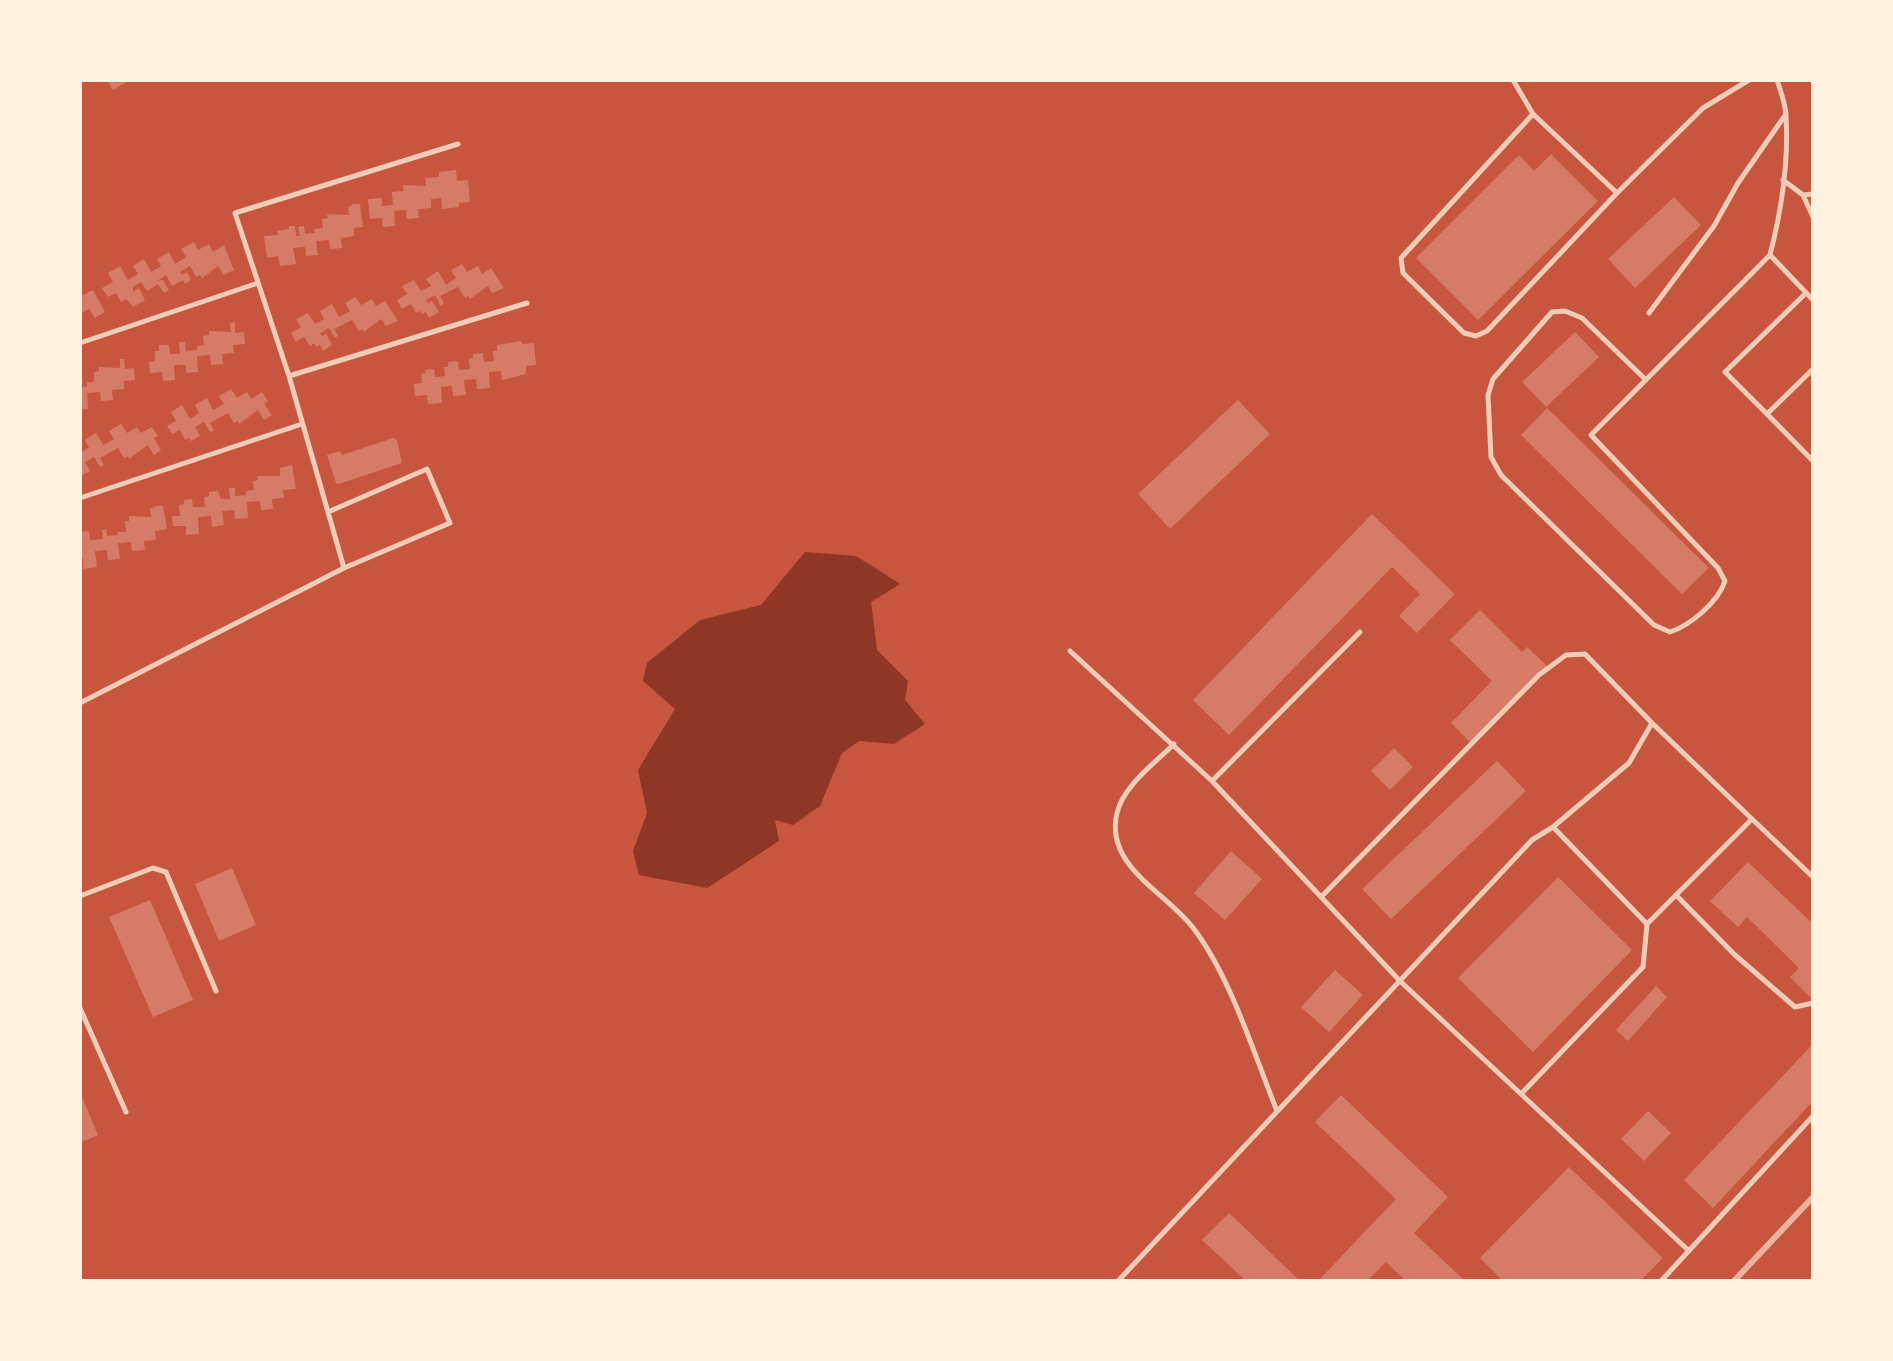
<!DOCTYPE html>
<style>
body{margin:0}
#map{position:relative;width:1893px;height:1361px;overflow:hidden;background:#c8553d;font-family:"PT Serif",serif}
canvas{display:block}
.frame{position:absolute;inset:0;border:82px solid #fff3e0;pointer-events:none}
</style>
<div id="map">
<canvas width="1893" height="1361"></canvas>
<div class="frame"></div>
</div>
<script>
const c = document.querySelector('canvas').getContext('2d');
c.lineJoin = 'round';
function fillPath(path, color) { c.fillStyle = color; c.fill(path, 'evenodd'); }
function stroke(path, color, width, dash) { c.strokeStyle = color; c.lineWidth = width; c.lineCap = dash ? 'butt' : 'round'; c.setLineDash(dash || []); c.stroke(path); }
fillPath(new Path2D(`
 M805,552L856,556L900,584L871,602L877,650L908,681L905,700L925,724L894,744L859,741L842,753L820,806L793,825L775,820L779,841L707,888L639,875L633,851L647,813L638,770L675,709L643,681L647,663L700,620L761,605Z`), '#8f3625');
fillPath(new Path2D(`
 M107,80H130L113,90Z
 M1551,154L1598,201L1478,320L1416,258L1519,155L1534,171Z
 M456,170L457,181L468,180L470,202L459,203V207L442,209L441,198L431,199V208L418,209L419,218L407,219L406,210L394,211L395,226L383,227L382,218L370,219L368,199L382,198V206L393,205L392,192L404,191L403,185L426,186L425,178L439,177V172Z
 M1674,197L1701,225L1635,288L1608,259Z
 M353,204H360L363,227L354,228V236L341,238L342,248L330,249L329,240L316,241L318,255L306,256L305,247L293,248L296,264L280,266L278,256L267,258L264,236L278,235L277,231L289,229V226H295L296,236H300L298,227L304,226L305,234L315,233L314,229L323,228L322,219L328,218L327,214L349,215L348,207Z
 M194,242L198,250L209,244L213,252L224,245L234,270L224,275L218,266L202,278L200,275L196,277L190,266L180,272L182,275L187,272L191,280L185,284L183,280L172,286L166,275L157,281L163,280L169,290L164,293L158,284L147,291L141,282L133,287V292L139,288L145,300L133,307L126,299L121,302L116,293L108,297L102,288L113,282L108,273L120,266L128,280L138,274L133,266L144,259L151,272L161,266L157,259L169,252L175,264L186,257L181,249Z
 M462,264L467,272L478,266L482,274L491,268L504,288L492,293L488,286L470,299L468,296L465,298L458,287L440,296L444,303L441,306L435,295L426,300L428,303L432,301L439,312L429,318L426,312L422,314L420,311L416,313L411,304L402,309L397,300L407,294L402,286L414,280L421,291L431,286L426,279L438,271L446,285L456,278L451,270Z
 M80,290L83,295L93,290L105,312L95,318L89,309L80,314Z
 M355,297L361,305L372,299L376,306L385,301L398,321L386,326L381,319L364,332L362,329L359,331L352,320L334,329L338,336L335,338L329,328L320,333L322,336L326,334L332,345L323,351L320,345L316,347L314,343L310,346L304,337L296,342L291,333L301,327L296,319L308,313L315,324L324,319L320,311L332,304L339,317L350,311L345,303Z
 M235,322V333L244,332L245,344L233,345L234,353L222,354L223,364L211,365L210,355L197,356L198,372L186,373V365H174L175,380L163,381L162,372L150,373L149,362L155,361V351H159V345H169L170,354H180L179,342H185L186,351L197,350V346L204,345L203,336L209,335V331L231,332L230,323Z
 M1575,332L1599,357L1546,407L1522,382Z
 M521,341L522,344L534,343L536,365L526,366V374L502,380L501,371L489,372L490,388L477,389L476,379L464,380L466,395L453,396L452,386L441,387L442,403L428,404L427,395L415,396L414,384L422,383L421,374L426,373L425,370L434,369L435,377L445,376L444,367H448V362L458,361L459,370L470,369L469,359L473,358V354L483,353L484,362L494,361L493,351H497V345Z
 M120,359H124L125,369L134,368L135,380L124,381V389L112,390L113,400L101,401L100,392L87,393L88,409H80V387H87V382H94V372L99,371V367L120,368Z
 M231,389L237,398L247,392L251,399L262,392L268,401L264,404L272,415L264,420L258,410L239,424L238,421L234,423L228,413L210,423L214,430L210,432L204,422L195,427L200,436L191,441L189,438L185,440L180,430L172,434L167,426L176,421L171,412L182,405L190,419L199,413L195,405L207,398L213,410L224,404L219,396Z
 M1238,400L1270,434L1170,529L1138,494Z
 M1547,408L1709,568L1682,594L1521,435Z
 M121,424L127,433L137,427L141,433L152,427L158,436L154,438L161,450L154,455L148,445L129,459L128,456L124,458L118,448L100,458L104,465L100,467L94,457L85,462L90,471L81,476L80,453L89,448L85,440L96,433L103,445L114,439L109,431Z
 M393,438L397,440L402,463L339,484L336,483L327,455L340,451L342,455Z
 M292,465L296,489L283,490L284,498L272,499L273,509L261,510L260,501L247,502L248,518L235,519L234,510L222,511L224,525L212,527L211,516L198,517L199,534L186,535V526H173L172,516H180L179,505L184,504V500L192,499L193,507H205L204,497L209,496V492L218,491L221,499H230L229,488H235V496L246,495V491L254,490L253,481L258,480L257,476H280V468Z
 M156,506H163L167,529L155,531L156,540L144,541L145,550L132,551L131,542L118,543L120,559L108,560L107,550L95,551L97,567L83,569V558H80V532L89,531L90,540H94L103,539L102,530L106,529L107,536L118,535L117,532H126L125,521H129V516L151,517L150,509Z
 M1372,514L1455,594L1417,633L1399,616L1420,594L1392,567L1229,735L1193,700Z
 M1480,610L1522,652L1527,647L1547,666L1471,743L1451,723L1492,681L1450,640Z
 M1394,748L1413,767L1390,790L1371,771Z
 M1497,761L1526,791L1391,919L1362,889Z
 M1231,851L1262,879L1225,920L1194,893Z
 M1748,862L1813,924V1000L1790,977L1799,968L1747,917L1738,927L1710,901Z
 M232,868L256,925L219,941L195,884Z
 M1558,877L1632,950L1533,1052L1458,978Z
 M150,900L193,1000L153,1017L109,917Z
 M1335,970L1363,995L1329,1032L1301,1007Z
 M1656,986L1667,997L1628,1041L1616,1030Z
 M1813,1044V1101L1713,1208L1684,1180Z
 M80,1092L98,1135L80,1143Z
 M1341,1095L1448,1197L1414,1233L1465,1281H1406L1386,1262L1367,1281H1318L1396,1199L1315,1122Z
 M1648,1111L1671,1133L1644,1161L1621,1139Z
 M1569,1167L1663,1258L1640,1281H1503L1480,1258Z
 M1229,1213L1300,1281H1246L1202,1240Z`), '#d67c66');
stroke(new Path2D(`
 M1513,80L1533,114L1617,193L1703,108L1749,80
 M1533,114L1401,258L1403,273L1464,333L1476,336L1487,331L1617,193
 M1783,180L1803,195L1813,217
 M1803,195L1813,194
 M1770,255L1813,300
 M1806,293L1725,372L1767,414L1813,369
 M1649,313L1714,226L1738,183L1786,114
 M80,343L258,283
 M289,376L527,303
 M1645,379L1582,318L1565,311L1552,312L1493,379L1488,395L1491,457L1501,475L1654,625L1670,632C1691,625 1718,602 1725,581L1718,568L1591,435L1770,255C1781,213 1789,161 1786,117C1786,105 1781,92 1777,80
 M1767,414L1813,461
 M80,498L302,424
 M344,568L289,376L235,213L458,144
 M1070,651L1212,781L1400,981L1689,1251
 M80,703L344,568L450,523L427,469L328,512
 M1174,744C1155,763 1123,786 1117,813C1104,867 1168,893 1194,929C1231,978 1254,1054 1277,1111
 M1212,781L1360,632
 M1752,819L1813,877
 M1676,895L1735,955L1795,1007L1813,1003
 M80,896L153,868L166,872L216,991
 M1321,897L1539,675L1566,655L1585,654L1652,723L1629,763L1553,827
 M1647,924L1752,819L1652,723
 M80,1008L126,1112
 M1118,1281L1532,840L1553,827L1647,924L1643,967L1521,1094
 M1661,1281L1813,1116`), '#f1ccb7', 5);
stroke(new Path2D(`
 M1734,1281L1813,1197`), '#e9b49f', 6);
</script>
